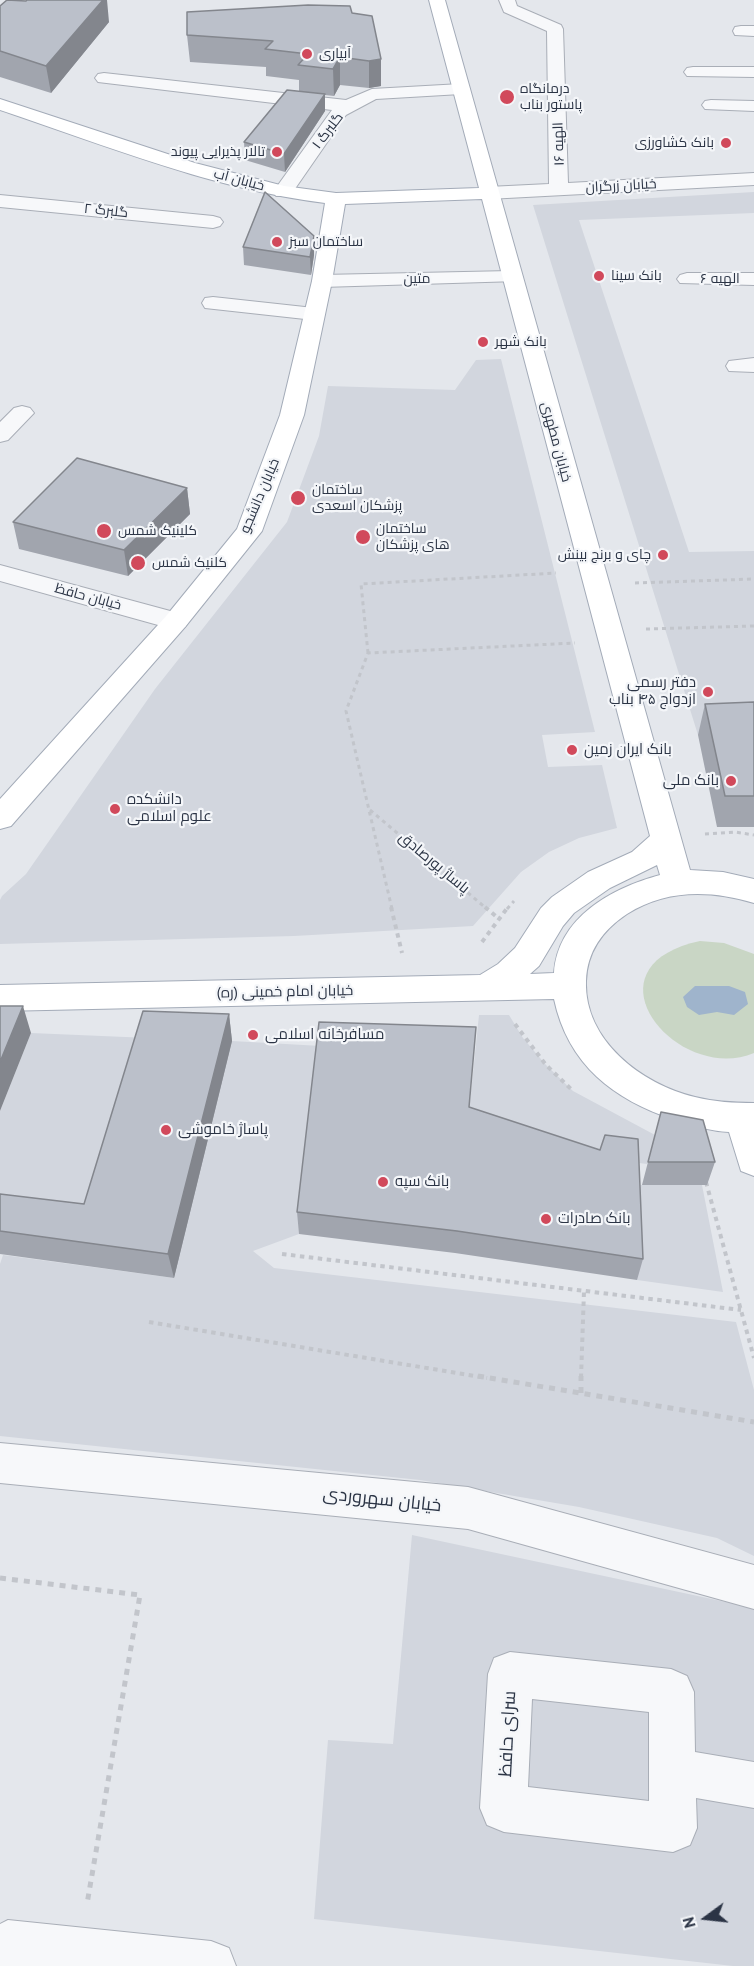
<!DOCTYPE html>
<meta charset="utf-8">
<style>
body{margin:0}
#map{position:relative;width:754px;height:1966px;overflow:hidden;background:#e4e7ec;font-family:"PT Sans",sans-serif}
canvas{display:block}
.north{position:absolute;left:676px;top:1888px;width:60px;height:60px;-webkit-text-stroke:4px #f4f6f9;paint-order:stroke;rotate:255deg;font-size:16px;font-weight:700;line-height:24px;text-align:center;color:#2b3445}
.north::after{content:'';display:block;margin:auto;width:21px;height:27px;background:#2b3445;clip-path:polygon(50% 0,100% 100%,50% 72%,0 100%)}
</style>
<div id="map">
<canvas width="754" height="1966"></canvas>
<div class="north">N</div>
</div>
<script>
const c = document.querySelector('canvas').getContext('2d');
c.lineJoin = 'round';
function fillPath(path, color) { c.fillStyle = color; c.fill(path, 'evenodd'); }
function stroke(path, color, width, dash) { c.strokeStyle = color; c.lineWidth = width; c.lineCap = dash ? 'butt' : 'round'; c.setLineDash(dash || []); c.stroke(path); }
function label(font, color, halo, rows, align = 'center') {
  c.font = font + ' "PT Sans",Cairo,sans-serif'; c.lineWidth = 4.5; c.setLineDash([]); c.textBaseline = 'middle'; c.strokeStyle = halo; c.fillStyle = color; for (const [text, x, y, turn = 0] of rows) {
    c.save(); c.translate(x, y); c.rotate((+turn || 0) * Math.PI / 180); c.textAlign = isNaN(turn) ? turn : align; if (halo) c.strokeText(text, 0, 0); c.fillText(text, 0, 0); c.restore();
  }
}
fillPath(new Path2D(`
 M754,192V213L579,220L689,552L754,551V733L698,735L533,205Z
 M501,359L595,732L542,735L548,767L602,765L617,828L579,838L549,852L521,872L473,926L294,936L0,944V900L2,896L26,874L155,689L287,522L319,436L328,386L455,390L476,360Z
 M479,1015H509L523,1038L546,1065L573,1091L655,1135L647,1164L600,1158L467,1131Z
 M31,1033L149,1038L92,1228L0,1217V1111Z
 M232,1041L321,1046L299,1234L253,1251L274,1268L736,1322L754,1390V1556L717,1538L579,1507L420,1480L0,1436V1264L3,1255L174,1278Z
 M633,1185H702L723,1292L637,1280Z
 M412,1535L754,1608V1966H733L314,1919L328,1740L393,1744Z`), '#d2d6de');
fillPath(new Path2D(`
 M700,941L724,943L754,954V1053C677,1085 579,967 700,941Z`), '#c9d6c5');
fillPath(new Path2D(`
 M695,986H729L745,992L748,1004L734,1015L717,1012L699,1015L687,1007L683,997Z`), '#9fb4cc');
const minor = new Path2D(`
 M499,0H515L517,6L561,25L563,29L568,183L754,173V185L488,199L481,197L478,193L481,189L488,187L549,184L547,31L504,12Z
 M741,26H754V36L735,35L733,31L735,27Z
 M693,67H754V77L687,76L684,72L687,68Z
 M104,73L346,100L372,89L461,84L467,85L470,89L467,93L461,94L376,99L346,115L290,196H276L273,192L332,110L98,82L95,78L98,74Z
 M711,100L754,101V111L705,109L702,105L705,101Z
 M0,195L213,216L220,218L223,222L220,226L213,228L0,207Z
 M511,271L518,273L521,277L518,281L322,287L315,285L312,281L315,277L322,275Z
 M687,273H754V285L680,283L677,279L680,275Z
 M213,297L314,308L322,309L325,314L322,319L314,320L205,308L202,303L205,298Z
 M754,358V372L729,371L726,366L729,361Z
 M22,406L30,408L34,413L8,440L0,442V422L14,408Z
 M0,565L185,615L189,621L185,627L176,630L0,581Z
 M0,1443L468,1487L754,1565V1609L468,1529L0,1483Z
 M510,1652L671,1669L687,1676L694,1692L695,1752L754,1762V1808L696,1798L697,1828L690,1845L673,1852L504,1832L487,1825L480,1808L488,1674L494,1658ZM532,1699L649,1712V1801L528,1787Z
 M8,1920L211,1941L229,1948L236,1966H0V1924Z`);
const major = new Path2D(`
 M429,0H445L690,870L723,872L754,879V903C711,890 666,889 627,914C603,930 587,951 586,981C584,1040 641,1084 695,1097C715,1102 734,1103 754,1103V1176L741,1171L729,1132C710,1131 692,1126 675,1120C614,1100 568,1065 554,999L0,1011V985L480,975L498,964L515,948L541,908L552,897L588,872L632,852L650,836L482,199L345,204L332,281L304,415L262,531L185,627L11,826L0,829V799L167,615L237,529L280,415L312,281L325,203C213,189 107,146 0,110V99L195,163L284,186L336,193L479,188ZM657,865L660,875C612,888 558,917 554,973L530,974L539,966L563,926L574,913L610,888Z`);
stroke(minor, '#a9aeb7', 2);
stroke(major, '#a3abb8', 2);
stroke(new Path2D(`
 M635,583L754,579
 M646,629L754,626
 M368,653L361,584L556,573
 M370,810L487,909
 M705,834L735,832L754,835
 M392,909L346,711L368,653L575,643
 M507,909L514,901`), '#c2c5cb', 3, [4, 4]);
stroke(new Path2D(`
 M391,907L402,953
 M485,907L498,918
 M482,942L508,907
 M515,1024L546,1065L572,1090
 M706,1182L754,1358
 M282,1254L741,1310
 M149,1322L487,1378
 M581,1378L584,1291`), '#c2c5cb', 4, [4.5, 4.5]);
stroke(new Path2D(`
 M478,1376L754,1422
 M581,1393V1376
 M0,1578L140,1595L87,1904`), '#c2c5cb', 5, [6, 6]);
fillPath(minor, '#f7f8fa');
fillPath(major, '#fff');
fillPath(new Path2D(`
 M0,6L109,22L51,93L0,77Z
 M352,13L381,86L369,88L340,85L334,96L325,95V111L285,172L245,160L244,142L299,91V80L266,76V67L190,62L187,35Z
 M314,236V255L311,275L244,265L243,247Z
 M187,488L190,514L128,576L19,549L13,522Z
 M754,702V827H717L698,735L705,704Z
 M229,1014L232,1041L174,1278L0,1254V1194L84,1204Z
 M469,1107L643,1259L637,1280L455,1253L299,1234L297,1212Z
 M661,1112L715,1162L707,1185H642Z`), '#a1a5ae');
fillPath(new Path2D(`
 M103,0H107L109,22L51,93L46,66Z
 M340,57V85L334,96L333,69Z
 M381,59V86L369,88V61Z
 M325,94V111L285,172L284,154Z
 M314,236V255L311,275L310,257Z
 M187,488L190,514L128,576L124,550Z
 M23,1006L31,1033L0,1111V1062Z
 M229,1014L232,1041L174,1278L168,1254Z`), '#83868d');
const building = new Path2D(`
 M7,0L26,1L27,0H103L46,66L0,51V6Z
 M308,5L350,6L352,13L372,16L381,59L369,61L340,57L333,69L298,65L308,54L265,49L273,41L187,35V12Z
 M287,90L325,94L284,154L244,142Z
 M265,192L314,236L310,257L243,247Z
 M77,458L187,488L124,550L13,522Z
 M754,702V796H725L705,704Z
 M0,1006H23L0,1062Z
 M143,1011L229,1014L168,1254L0,1231V1194L84,1204Z
 M319,1022L476,1027L469,1107L600,1150L605,1135L638,1139L643,1259L457,1231L297,1212Z
 M661,1112L703,1120L715,1162H648Z`);
fillPath(building, '#bbc0ca');
stroke(building, '#83868d', 1.5);
for (const [x, y, r, color] of [
 [307,54,6,"#d1495b"],
 [507,97,8,"#d1495b"],
 [726,143,6,"#d1495b"],
 [277,152,6,"#d1495b"],
 [277,242,6,"#d1495b"],
 [599,276,6,"#d1495b"],
 [483,342,6,"#d1495b"],
 [298,498,8,"#d1495b"],
 [104,531,8,"#d1495b"],
 [363,537,8,"#d1495b"],
 [663,555,6,"#d1495b"],
 [138,563,8,"#d1495b"],
 [708,692,6,"#d1495b"],
 [572,750,6,"#d1495b"],
 [731,781,6,"#d1495b"],
 [115,809,6,"#d1495b"],
 [253,1035,6,"#d1495b"],
 [166,1130,6,"#d1495b"],
 [383,1182,6,"#d1495b"],
 [546,1219,6,"#d1495b"]
]) { const dot = new Path2D(); dot.arc(x, y, r, 0, 2 * Math.PI); c.fillStyle = color; c.fill(dot); stroke(dot, '#f4f6f9', 2); }
label('14px', '#2b3445', '#f4f6f9', [
 ["آبیاری",319,54],
 ["درمانگاه",520,89],
 ["پاستور بناب",520,105],
 ["بانک کشاورزی",714,143,"right"],
 ["تالار پذیرایی پیوند",265,152,"right"],
 ["ساختمان سبز",289,242],
 ["بانک سینا",611,276],
 ["بانک شهر",495,342],
 ["ساختمان",312,490],
 ["پزشکان اسعدی",312,506],
 ["ساختمان",376,529],
 ["های پزشکان",376,545],
 ["کلینیک شمس",118,531],
 ["چای و برنج بینش",651,555,"right"],
 ["کلنیک شمس",152,563]
], 'left');
label('14px', '#2b3445', '#f4f6f9', [
 ["گلبرگ ۱",328,131,-53],
 ["الهیه ۱۶",559,144,-92],
 ["خیابان آب",239,180,15],
 ["خیابان زرگران",621,186,-3],
 ["گلبرگ ۲",106,211,6],
 ["متین",417,279,-1],
 ["الهیه ۶",720,279],
 ["خیابان مطهری",556,442,75],
 ["خیابان دانشجو",260,496,-67],
 ["خیابان حافظ",88,597,15]
]);
label('15px', '#2b3445', '#f4f6f9', [
 ["دفتر رسمی",696,683,"right"],
 ["ازدواج ۴۵ بناب",696,700,"right"],
 ["بانک ایران زمین",584,750],
 ["بانک ملی",719,781,"right"],
 ["دانشکده",127,800],
 ["علوم اسلامی",127,817],
 ["مسافرخانه اسلامی",265,1035],
 ["پاساژ خاموشی",178,1130],
 ["بانک سپه",395,1182],
 ["بانک صادرات",558,1219]
], 'left');
label('15px', '#2b3445', '#f4f6f9', [
 ["پاساژ پورصادق",434,863,40],
 ["خیابان امام خمینی (ره)",285,992,-1]
]);
label('18px', '#2b3445', '#f4f6f9', [
 ["خیابان سهروردی",382,1500,6],
 ["سرای حافظ",508,1734,-87]
]);
</script>
